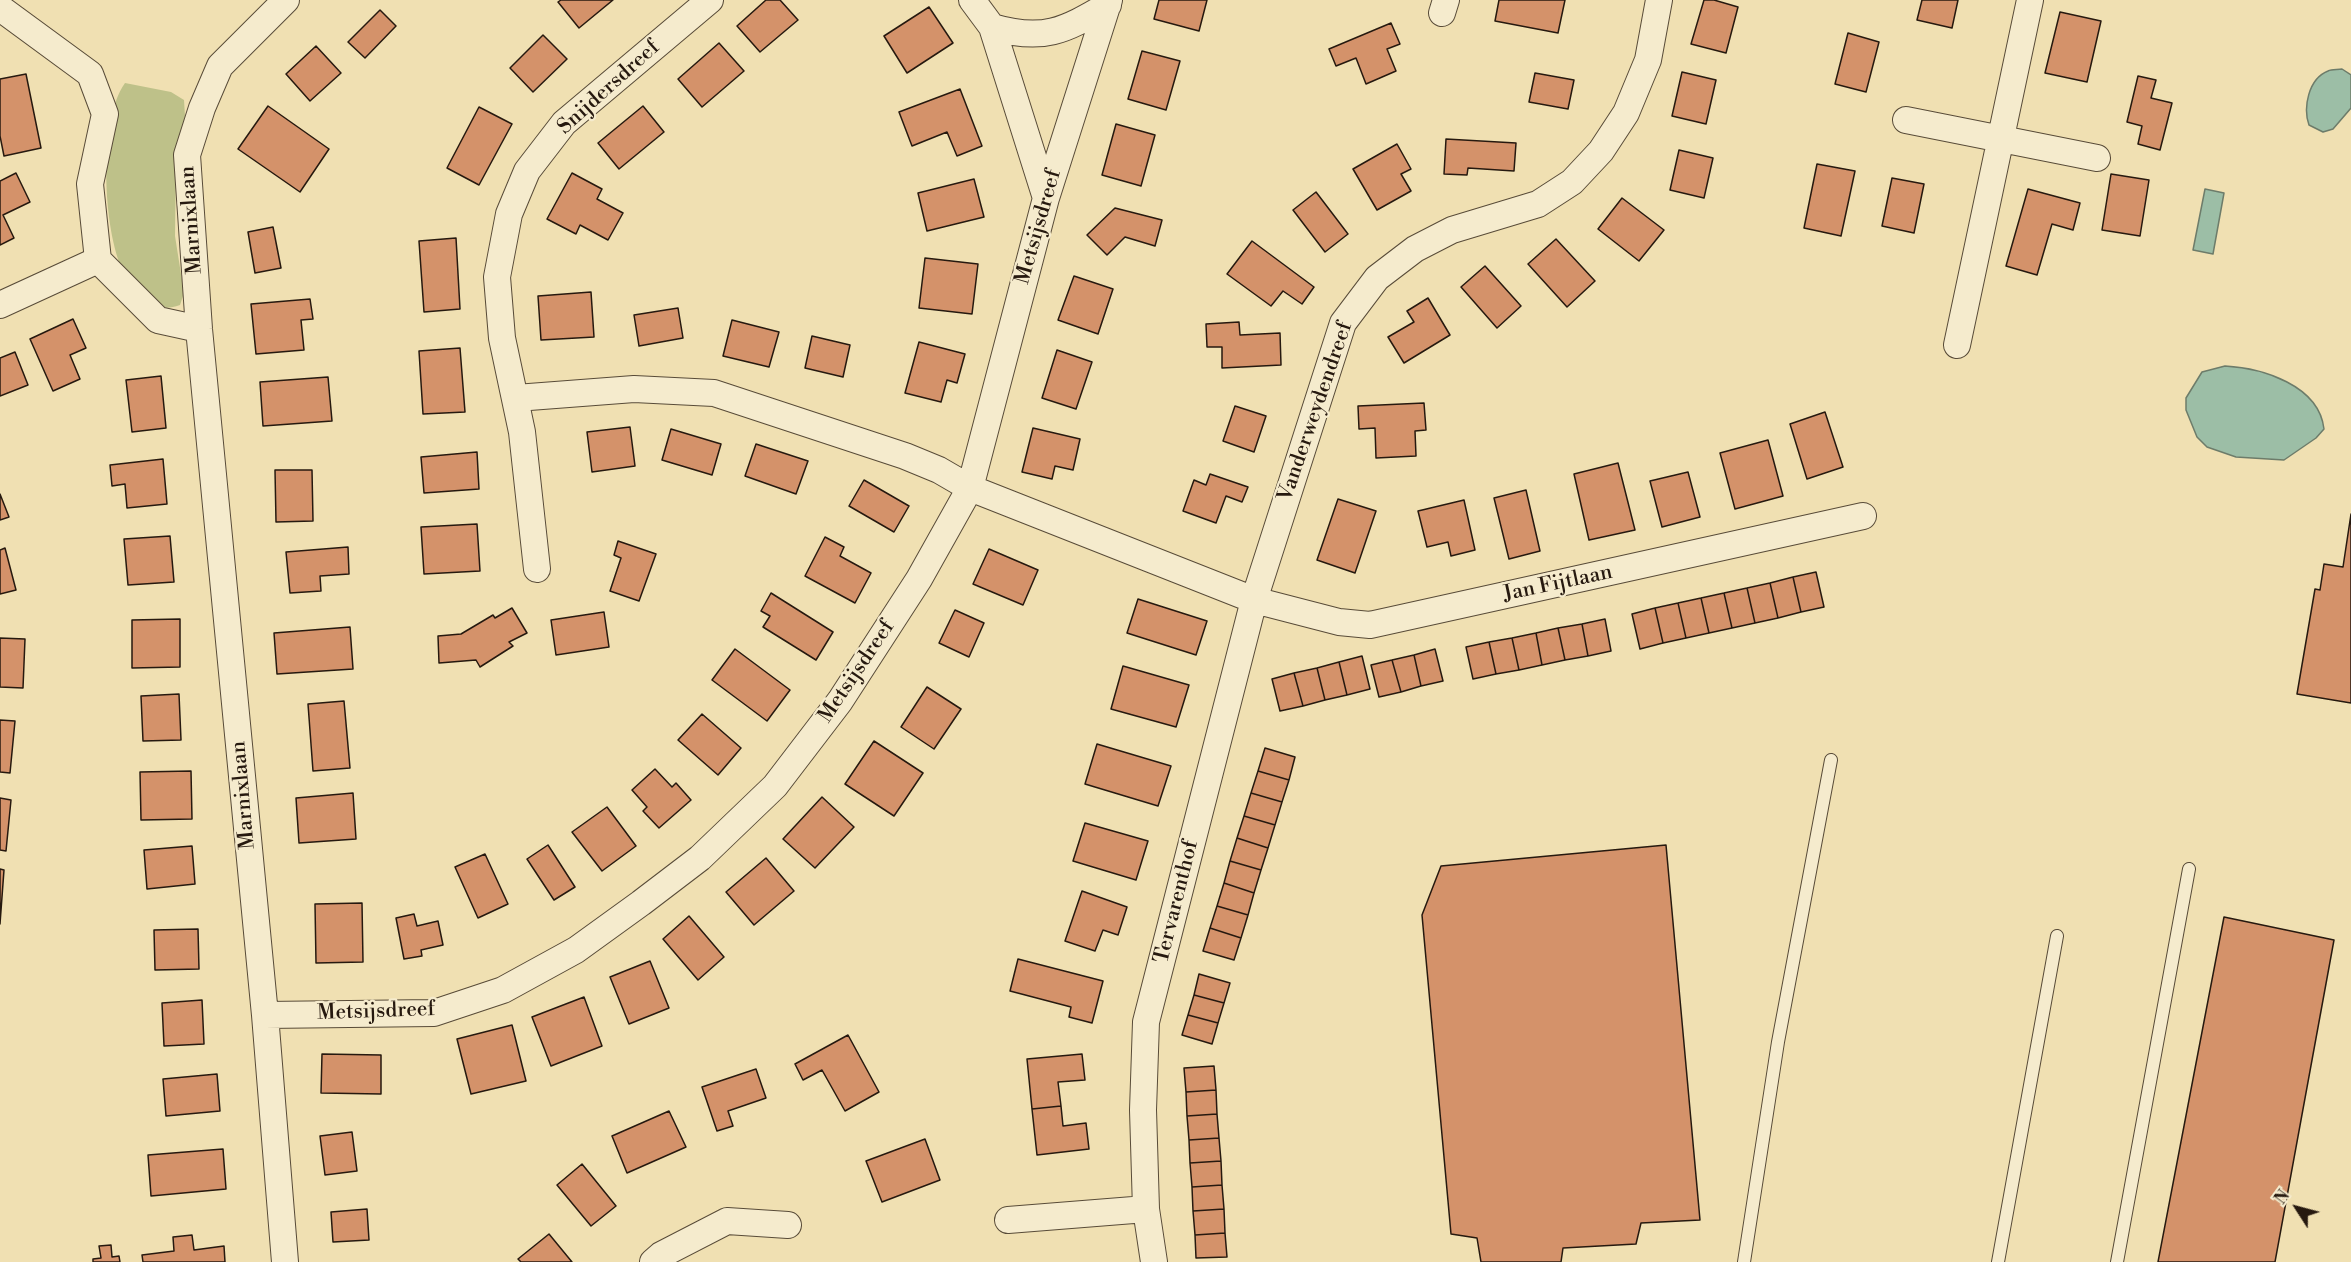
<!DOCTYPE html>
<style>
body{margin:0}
#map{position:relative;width:2351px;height:1262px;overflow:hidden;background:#f0e0b2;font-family:"Libre Bodoni",serif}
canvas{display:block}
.north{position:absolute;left:2267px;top:1178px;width:60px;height:60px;-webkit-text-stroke:4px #f5ebcd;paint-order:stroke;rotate:306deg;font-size:16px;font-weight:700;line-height:24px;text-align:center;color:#26190f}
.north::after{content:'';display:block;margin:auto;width:21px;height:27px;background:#26190f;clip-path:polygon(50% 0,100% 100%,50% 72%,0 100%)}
</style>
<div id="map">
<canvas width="2351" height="1262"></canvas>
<div class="north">N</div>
</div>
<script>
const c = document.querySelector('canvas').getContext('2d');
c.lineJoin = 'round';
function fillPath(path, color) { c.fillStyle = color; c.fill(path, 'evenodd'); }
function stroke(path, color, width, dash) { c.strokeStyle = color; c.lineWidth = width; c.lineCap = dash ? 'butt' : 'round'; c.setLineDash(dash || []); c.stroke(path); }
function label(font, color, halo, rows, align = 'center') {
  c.font = font + ' "Libre Bodoni",serif'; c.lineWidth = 4.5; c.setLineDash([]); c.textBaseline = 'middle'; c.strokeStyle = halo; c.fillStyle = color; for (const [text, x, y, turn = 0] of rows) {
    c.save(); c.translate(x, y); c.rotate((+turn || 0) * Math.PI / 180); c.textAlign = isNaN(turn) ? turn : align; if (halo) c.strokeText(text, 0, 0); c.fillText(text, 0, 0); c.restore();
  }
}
fillPath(new Path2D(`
 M125,83L171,92L184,100L185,116L176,161L175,236L184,293L180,305C160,312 155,305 142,291C136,285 127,278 123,271C103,230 98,120 125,83Z`), '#bec189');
const water = new Path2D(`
 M2342,69L2351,75V108L2333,129L2323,132L2309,125C2303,108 2308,79 2328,71C2332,69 2338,70 2342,69Z
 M2205,189L2224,193L2213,254L2193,250Z
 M2225,366C2262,368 2319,385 2324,429L2316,438L2284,460L2236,457L2207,447L2197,437L2186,410V398L2202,372Z`);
fillPath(water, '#9cbea6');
stroke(water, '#6d7c6a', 1.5);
const building = new Path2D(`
 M561,0H613L579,28L558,2Z
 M766,0H780L798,20L760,52L737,26Z
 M1159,0H1207L1199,31L1154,19Z
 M1499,0H1565L1558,33L1495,21Z
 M1704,0H1714L1738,7L1726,53L1691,44Z
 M1922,0H1958L1952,28L1917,20Z
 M929,7L953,43L907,73L884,36Z
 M380,10L396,26L365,58L348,42Z
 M2060,12L2101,21L2087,82L2045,73Z
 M1391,23L1400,44L1387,49L1396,71L1366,84L1356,58L1336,66L1329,49Z
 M1848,33L1879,42L1866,92L1835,84Z
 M543,35L567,59L533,92L510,68Z
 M719,43L744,71L702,107L678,79Z
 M316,46L341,73L310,101L286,74Z
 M1142,51L1180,61L1166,110L1128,99Z
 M1682,72L1716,80L1706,124L1672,116Z
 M1535,73L1574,80L1568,109L1529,102Z
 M26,74L41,148L4,156L0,136V79Z
 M2138,76L2156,80L2151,98L2172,103L2160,150L2138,144L2142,126L2127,122Z
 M960,89L982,146L957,156L947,132L912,146L899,112Z
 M268,106L329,149L300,192L238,149Z
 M643,106L664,132L619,169L598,143Z
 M479,107L512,124L479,185L447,168Z
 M1116,124L1155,135L1141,186L1102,175Z
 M1446,139L1516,143L1514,171L1468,168L1467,175L1444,174Z
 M1397,144L1411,169L1401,174L1411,191L1377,210L1353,169Z
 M1679,150L1713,158L1704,198L1670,190Z
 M1817,164L1855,171L1841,236L1804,228Z
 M16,173L30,202L3,215L14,238L0,245V181Z
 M572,173L602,189L597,199L623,213L608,240L580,225L576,234L547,219Z
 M2111,174L2149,180L2140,236L2102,230Z
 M1892,178L1924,184L1914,233L1882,226Z
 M974,179L984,217L927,231L918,193Z
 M2028,189L2080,203L2073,230L2052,224L2037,275L2006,266Z
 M1316,192L1348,234L1325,252L1293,210Z
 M1622,198L1664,230L1639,261L1598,229Z
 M1115,208L1162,220L1155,246L1125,237L1107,255L1087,235Z
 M273,227L281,268L255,273L248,232Z
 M456,238L460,309L424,312L419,241Z
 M1556,239L1595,281L1567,307L1528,264Z
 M1252,241L1314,287L1302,304L1283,291L1271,306L1227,274Z
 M925,258L978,264L972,314L919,308Z
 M1485,266L1521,306L1497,328L1461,287Z
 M1074,276L1113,289L1098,334L1058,320Z
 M591,292L594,337L541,340L538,296Z
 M1428,298L1450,335L1404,363L1388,337L1414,322L1407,311Z
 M310,299L313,319L301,320L304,350L256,354L251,304Z
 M678,308L683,338L639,346L634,315Z
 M73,319L86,348L70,355L80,379L53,391L30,339Z
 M732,320L779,332L769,367L723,356Z
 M1239,322L1240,335L1280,333L1281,365L1222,368V347H1207L1206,324Z
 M812,336L850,345L843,377L805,368Z
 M919,342L965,354L957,383L947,380L941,402L905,393Z
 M460,348L465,412L423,414L419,351Z
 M1057,350L1092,362L1076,409L1042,398Z
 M15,352L28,385L0,396V358Z
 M161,376L166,428L132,432L126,380Z
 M328,377L332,421L263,426L260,382Z
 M1424,403L1426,430L1415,431L1416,456L1376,458L1375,428L1359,429L1358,406Z
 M1235,406L1266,416L1254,452L1223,441Z
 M1825,412L1843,467L1807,479L1790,424Z
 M630,427L635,466L592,472L587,432Z
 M1033,428L1080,439L1073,470L1055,466L1052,479L1022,472Z
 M671,429L721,444L712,475L662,460Z
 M1768,440L1783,496L1735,509L1720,453Z
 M756,444L808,461L796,494L745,476Z
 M477,452L479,489L424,493L421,457Z
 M163,459L167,504L127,508L125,484L112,486L110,465Z
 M1618,463L1635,530L1589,540L1574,474Z
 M275,470H312L313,521L276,522Z
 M1688,472L1700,517L1662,527L1650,481Z
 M1210,474L1248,487L1242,502L1226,496L1216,523L1183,511L1194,480L1206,485Z
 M864,480L909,506L894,532L849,506Z
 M1526,490L1540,551L1509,559L1494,498Z
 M0,494L9,517L0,520Z
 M1338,499L1376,511L1355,573L1317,560Z
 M1464,500L1475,550L1451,556L1448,542L1427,547L1418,511Z
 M2351,514V703L2297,694L2315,589L2320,590L2324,564L2343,567Z
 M477,524L480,571L424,574L421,527Z
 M170,536L174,582L128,585L124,539Z
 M825,537L844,547L840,556L871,573L855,603L805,576Z
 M618,541L656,554L639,601L610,591L621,558L614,555Z
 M348,547L349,574L320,576L321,591L290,593L286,552Z
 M5,548L16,590L0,594V550Z
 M989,549L1038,570L1023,605L973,584Z
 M1816,572L1824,607L1801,612L1793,577Z
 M1793,577L1801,612L1778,618L1770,583Z
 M1770,583L1778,618L1755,623L1747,588Z
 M1747,588L1755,623L1732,628L1724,593Z
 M771,593L833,632L816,660L763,627L770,616L761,611Z
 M1724,593L1732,628L1709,633L1701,598Z
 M1701,598L1709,633L1686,638L1678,603Z
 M1138,599L1207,621L1196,655L1127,633Z
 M1678,603L1686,638L1663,643L1655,608Z
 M512,608L527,633L509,642L513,646L480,667L476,660L439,663L438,636L461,634L493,615L495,618Z
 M1655,608L1663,643L1640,649L1632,614Z
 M955,610L984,623L969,657L939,643Z
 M604,612L609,647L556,655L551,620Z
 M180,619V667L132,668V620Z
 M1605,619L1611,651L1588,656L1582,624Z
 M1582,624L1588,656L1565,660L1558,628Z
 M350,627L353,669L277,674L274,633Z
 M1558,628L1565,660L1542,665L1536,633Z
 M1536,633L1542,665L1519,670L1512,638Z
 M0,638L25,639L23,688L0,687Z
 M1512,638L1519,670L1496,674L1489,642Z
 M1489,642L1496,674L1473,679L1466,647Z
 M735,649L790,690L767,721L712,680Z
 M1435,649L1443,681L1421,686L1414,655Z
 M1414,655L1421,686L1401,692L1392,660Z
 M1362,656L1370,689L1347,695L1339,662Z
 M1392,660L1401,692L1379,697L1371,665Z
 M1339,662L1347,695L1325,700L1317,668Z
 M1123,666L1189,685L1176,727L1111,709Z
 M1317,668L1325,700L1303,706L1294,673Z
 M1294,673L1303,706L1280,711L1272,679Z
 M927,687L961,709L934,749L901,727Z
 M179,694L181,740L143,741L141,696Z
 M344,701L350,768L313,771L308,704Z
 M702,714L741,748L718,775L678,740Z
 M0,720L15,721L10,773L0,772Z
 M874,741L923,773L894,816L845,784Z
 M1097,744L1171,766L1158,806L1085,784Z
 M1265,748L1295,757L1289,780L1258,771Z
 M655,769L672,787L676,783L691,800L659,828L643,811L647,807L632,790Z
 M191,771L192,819L141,820L140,772Z
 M1258,771L1289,780L1282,802L1251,793Z
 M353,793L356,839L299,843L296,798Z
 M1251,793L1282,802L1275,825L1244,816Z
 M822,797L854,827L815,868L783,839Z
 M0,798L11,800L6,851L0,850Z
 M607,807L636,846L602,871L572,832Z
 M1244,816L1275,825L1268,848L1237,838Z
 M1085,823L1148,841L1136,880L1073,861Z
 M1237,838L1268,848L1261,870L1230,861Z
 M548,845L575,887L554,900L527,859Z
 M1666,845L1700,1220L1641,1223L1636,1244L1563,1248L1561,1262H1481L1477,1238L1451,1234L1422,915L1441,866Z
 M192,846L195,884L147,889L144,850Z
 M485,854L508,904L478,918L455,867Z
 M766,858L794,891L754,925L726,892Z
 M1230,861L1261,870L1254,893L1224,883Z
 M0,869L4,870L0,924Z
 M1224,883L1254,893L1248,915L1217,906Z
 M1082,891L1127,907L1118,935L1103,930L1095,951L1065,941Z
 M362,903L363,962L316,963L315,904Z
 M1217,906L1248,915L1241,938L1210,928Z
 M414,914L417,926L438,921L443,945L421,950L422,956L404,959L396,918Z
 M689,916L724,957L698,980L663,939Z
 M2224,917L2334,940L2275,1262H2158Z
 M1210,928L1241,938L1234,960L1203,951Z
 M198,929L199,969L155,970L154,930Z
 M1018,959L1103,981L1092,1023L1069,1017L1071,1007L1010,991Z
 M650,961L669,1008L629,1024L610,977Z
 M1199,974L1230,983L1224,1003L1194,995Z
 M1194,995L1224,1003L1218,1023L1188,1015Z
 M584,997L602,1046L551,1066L532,1017Z
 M202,1000L204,1044L164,1046L162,1003Z
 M1188,1015L1218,1023L1212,1044L1182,1035Z
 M512,1025L526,1081L471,1094L457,1039Z
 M848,1035L879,1092L845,1111L822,1070L803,1080L795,1064Z
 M322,1054L381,1055V1094L321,1093Z
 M1082,1054L1085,1080L1058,1082L1061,1106L1032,1109L1027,1059Z
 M1214,1066L1216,1090L1186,1092L1184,1068Z
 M756,1069L766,1098L728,1111L733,1126L717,1131L702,1087Z
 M217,1074L220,1111L166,1116L163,1079Z
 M1216,1090L1217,1114L1187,1116L1186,1092Z
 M1061,1106L1063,1126L1086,1123L1089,1149L1037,1155L1032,1109Z
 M669,1111L686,1147L627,1173L612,1136Z
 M1217,1114L1219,1138L1189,1140L1187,1116Z
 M352,1132L357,1171L325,1175L320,1136Z
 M1219,1138L1221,1161L1190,1163L1189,1140Z
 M925,1139L940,1180L882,1202L866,1161Z
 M223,1149L226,1189L151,1196L148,1155Z
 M1221,1161L1222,1185L1192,1187L1190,1163Z
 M582,1164L616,1206L591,1226L557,1185Z
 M1222,1185L1224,1209L1193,1211L1192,1187Z
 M367,1209L369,1240L333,1242L331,1212Z
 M1224,1209L1225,1233L1195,1235L1193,1211Z
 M1225,1233L1227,1257L1196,1258L1195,1235Z
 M549,1234L572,1262H521L518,1259Z
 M192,1235L194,1250L224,1246L225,1262H143L142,1255L174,1251L173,1237Z
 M111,1245L112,1257L119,1256L120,1262H93V1259L101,1258L99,1246Z`);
fillPath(building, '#d4926a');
stroke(building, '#26190f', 1.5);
const service = new Path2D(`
 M1744,1262L1778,1042L1831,760
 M1998,1262L2057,936
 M2117,1262L2189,869`);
const minor = new Path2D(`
 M972,0L992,27L1046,198
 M0,8L90,74L105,114L90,184L98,260L158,320L199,329
 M1442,13L1446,0
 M992,27C1043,42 1064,31 1108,5
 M1906,120L2097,158
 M0,305L98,260
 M1957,345L2030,0
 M516,398L634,389L714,393L905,456L939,470L970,488L1254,600L1343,323L1377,278L1415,249L1452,230L1538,204L1572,182L1601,151L1626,113L1648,60L1659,0
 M537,569L522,432L502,338L497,277L509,214L527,171L564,123L710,0
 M265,1015L434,1013L503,990L576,950L641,903L700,858L775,786L840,701L919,579L970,488L1046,198L1109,0
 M1008,1220L1146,1209
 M285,1262L265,1015L199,329L187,155L202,108L220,66L286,0
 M653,1262L661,1255L727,1221L788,1225
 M1154,1262L1146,1209L1143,1110L1146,1022L1254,600L1339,622L1370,625L1863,516`);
stroke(service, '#584b38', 14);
stroke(minor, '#584b38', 28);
stroke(service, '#f5ebcd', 12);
stroke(minor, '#f5ebcd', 26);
label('21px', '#26190f', '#f5ebcd', [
 ["Snijdersdreef",609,88,-42],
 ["Marnixlaan",192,220,-94],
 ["Metsijsdreef",1039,227,-74],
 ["Vanderweydendreef",1316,412,-71],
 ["Jan Fijtlaan",1558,584,-12],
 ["Metsijsdreef",857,672,-56],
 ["Marnixlaan",244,795,-95],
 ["Tervarenthof",1177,902,-76],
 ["Metsijsdreef",376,1012,-2]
]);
</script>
